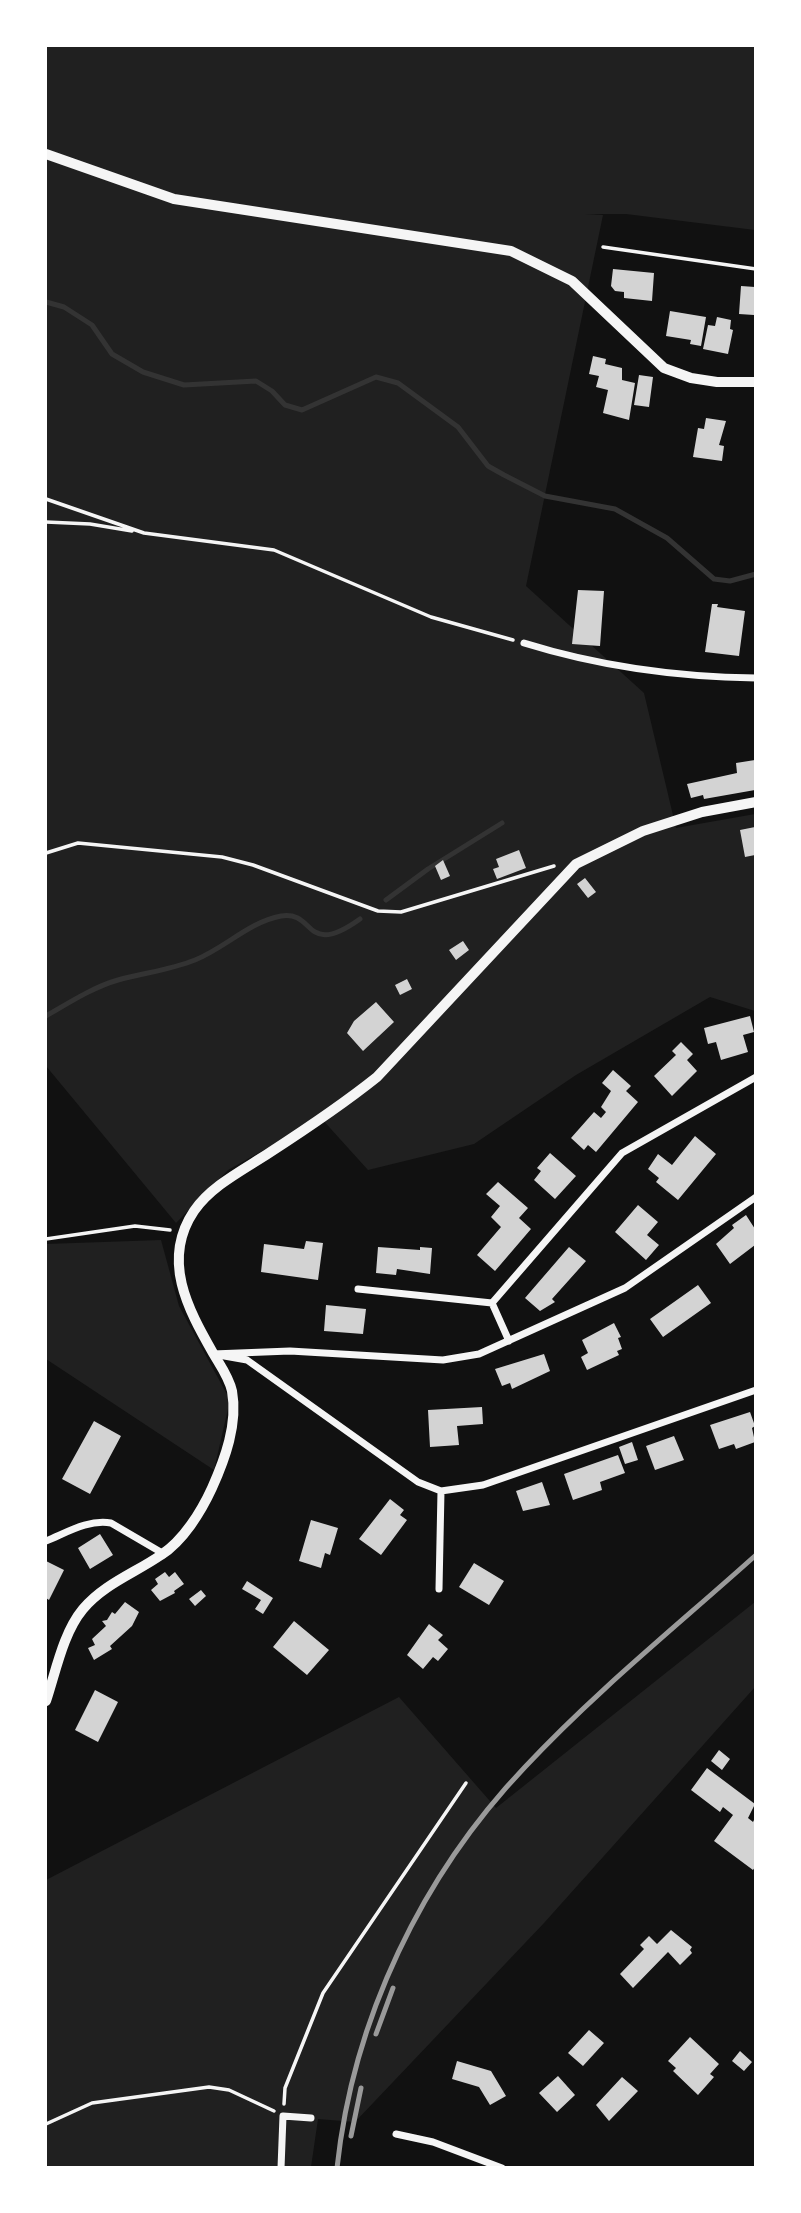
<!DOCTYPE html>
<style>
body{margin:0}
#map{position:relative;width:801px;height:2213px;overflow:hidden;background:#111;font-family:Lora,serif}
canvas{display:block}
.frame{position:absolute;inset:0;border:47px solid #fff;pointer-events:none}
</style>
<div id="map">
<canvas width="801" height="2213"></canvas>
<div class="frame"></div>
</div>
<script>
const c = document.querySelector('canvas').getContext('2d');
c.lineJoin = 'round';
function fillPath(path, color) { c.fillStyle = color; c.fill(path, 'evenodd'); }
function stroke(path, color, width, dash) { c.strokeStyle = color; c.lineWidth = width; c.lineCap = dash ? 'butt' : 'round'; c.setLineDash(dash || []); c.stroke(path); }
fillPath(new Path2D(`
 M46,46H755V230L626,214H585L603,215L526,586L644,693L676,828L755,814V1011L710,997L576,1075L474,1144L368,1170L321,1118L228,1170L176,1223L46,1066Z
 M161,1240L179,1306L230,1400L214,1470L46,1359V1244Z
 M755,1602V1687L544,1923L355,2122L318,2119L311,2167L46,2168V1880L399,1697L496,1808Z`), '#202020');
stroke(new Path2D(`
 M46,302L64,307L92,325L112,354L143,372L184,385L256,381L272,391L285,405L302,410L376,377L398,383L458,427L488,466L504,475L545,496L615,509L667,538L714,579L730,581L756,574
 M386,900L428,869L502,823
 M46,1016C67,1004 93,987 118,980C143,973 170,970 195,960C225,948 249,922 281,916C316,910 304,959 360,919`), '#333', 5);
fillPath(new Path2D(`
 M613,269L654,273L652,301L624,298V292L615,291L611,286Z
 M741,286L755,287L754,315L739,314Z
 M670,311L706,317L701,346L690,344L691,340L666,336Z
 M717,317L731,320L730,329L733,330L728,354L703,349L708,325L715,326Z
 M593,356L606,359L605,364L622,368V380L635,383L629,420L603,413L608,390L596,387L599,376L589,374Z
 M639,375L653,377L649,407L634,405Z
 M706,418L726,421L719,445L724,446L722,461L693,457L698,428L704,429Z
 M578,590L604,591L600,646L572,644Z
 M712,604H718L717,607L745,611L739,656L705,652Z
 M755,760V790L704,799L703,795L691,798L687,784L737,773L736,763Z
 M755,827V855L745,857L740,830Z
 M519,850L526,868L497,879L493,869L499,867L496,859Z
 M443,860L450,876L441,880L435,866Z
 M585,878L596,892L588,898L577,884Z
 M463,941L469,950L456,960L449,950Z
 M407,979L412,989L400,995L395,985Z
 M376,1002L394,1022L363,1051L347,1033L354,1021Z
 M750,1016L754,1032L743,1035L748,1052L721,1060L716,1042L708,1044L704,1028Z
 M681,1042L693,1054L687,1060L697,1071L672,1096L654,1076L676,1055L672,1051Z
 M613,1070L631,1086L626,1091L638,1102L596,1152L588,1145L584,1150L571,1138L594,1112L601,1118L606,1112L601,1107L611,1091L602,1083Z
 M695,1136L716,1154L678,1200L656,1182L659,1178L648,1169L658,1154L672,1165Z
 M550,1153L576,1176L555,1199L534,1180L541,1171L537,1168Z
 M498,1182L528,1208L519,1218L531,1229L495,1271L477,1255L501,1227L491,1217L500,1206L486,1194Z
 M638,1205L658,1222L647,1235L659,1245L646,1260L615,1232Z
 M746,1215L755,1229V1245L730,1264L716,1244L734,1228L732,1225Z
 M306,1241L323,1243L318,1280L261,1272L264,1244L304,1249Z
 M378,1247L420,1250V1247L432,1248L430,1274L397,1269L396,1275L376,1273Z
 M569,1247L586,1261L552,1299L555,1302L540,1311L525,1298Z
 M698,1285L711,1303L663,1337L650,1319Z
 M326,1305L366,1309L363,1334L324,1331Z
 M614,1323L621,1337L618,1338L622,1349L617,1351L619,1355L587,1370L581,1357L588,1353L582,1340Z
 M544,1354L550,1371L512,1389L510,1383L502,1386L495,1369Z
 M482,1407L483,1424L457,1426L459,1445L430,1447L428,1410Z
 M750,1412L755,1426L752,1428L755,1442L736,1449L734,1444L719,1449L710,1425Z
 M94,1421L121,1436L90,1494L62,1479Z
 M674,1436L684,1460L655,1470L646,1446Z
 M632,1442L638,1460L625,1464L619,1447Z
 M618,1455L625,1473L600,1482L602,1490L573,1500L564,1474Z
 M542,1482L550,1505L523,1511L516,1491Z
 M390,1499L404,1510L400,1515L407,1520L381,1555L359,1539Z
 M311,1520L338,1528L330,1555L325,1553L321,1568L299,1561Z
 M100,1534L113,1555L90,1569L78,1548Z
 M46,1561L64,1570L49,1600L46,1598Z
 M474,1563L504,1581L489,1605L459,1587Z
 M165,1572L169,1577L175,1572L184,1584L174,1591L175,1593L160,1601L151,1590L158,1584L155,1579Z
 M247,1581L273,1598L263,1614L255,1609L261,1600L242,1589Z
 M201,1590L206,1596L195,1606L189,1599Z
 M125,1602L139,1612L132,1626L110,1646L112,1649L94,1660L88,1648L95,1645L92,1639L106,1626L102,1621L107,1620L112,1612L115,1614Z
 M294,1621L329,1650L307,1675L273,1647Z
 M429,1624L443,1635L438,1640L448,1649L438,1661L433,1657L423,1669L407,1655Z
 M95,1690L118,1702L98,1742L75,1730Z
 M719,1750L730,1759L722,1770L711,1761Z
 M707,1768L755,1804L748,1818L753,1822L755,1818V1867L753,1870L714,1841L733,1815L723,1807L720,1812L691,1790Z
 M671,1930L692,1947L690,1950L692,1953L680,1965L668,1952L633,1988L620,1974L644,1949L640,1945L649,1936L657,1944Z
 M589,2030L604,2043L583,2066L568,2053Z
 M690,2037L719,2064L710,2074L714,2077L698,2095L673,2071L676,2068L668,2061Z
 M740,2051L752,2062L744,2071L732,2061Z
 M457,2061L491,2071L506,2096L490,2105L479,2087L452,2079Z
 M558,2076L575,2095L557,2112L539,2093Z
 M622,2077L638,2091L609,2121L596,2105Z`), '#d3d3d3');
stroke(new Path2D(`
 M603,247L756,269
 M46,499L144,533L274,550L431,617L513,640
 M46,522L90,524L132,531
 M46,853L78,843L222,857L253,865L378,911L401,912L554,866
 M46,1239L135,1226L170,1230
 M284,2104L285,2088L323,1993L466,1783
 M46,2124L92,2103L209,2087L229,2090L274,2111`), '#f5f5f5', 3.5);
stroke(new Path2D(`
 M524,643C598,666 678,677 756,678
 M756,1197L625,1288L479,1354L443,1360L290,1351L213,1354L247,1360L418,1482L441,1491L483,1485L756,1390
 M358,1289L492,1303
 M509,1341L492,1303L622,1153L756,1077
 M46,1541C66,1533 88,1519 111,1523L164,1554
 M439,1589L441,1491
 M396,2134L433,2142L502,2168
 M281,2168L283,2116L311,2118`), '#f5f5f5', 7);
stroke(new Path2D(`
 M46,154L174,199L511,251L572,281L664,368L691,378L717,382H756
 M46,1701C56,1671 63,1633 83,1609C104,1584 135,1573 161,1555C183,1541 201,1512 212,1488C225,1459 238,1424 232,1391C229,1377 220,1365 213,1353C188,1309 161,1260 194,1211C211,1186 243,1170 269,1153C306,1129 342,1105 377,1077L576,864L643,831L702,812L756,802`), '#f5f5f5', 10);
stroke(new Path2D(`
 M376,2034L393,1988
 M351,2136L361,2088
 M337,2168C353,2019 422,1875 525,1767C596,1691 678,1625 756,1555`), '#9a9a9a', 5);
</script>
